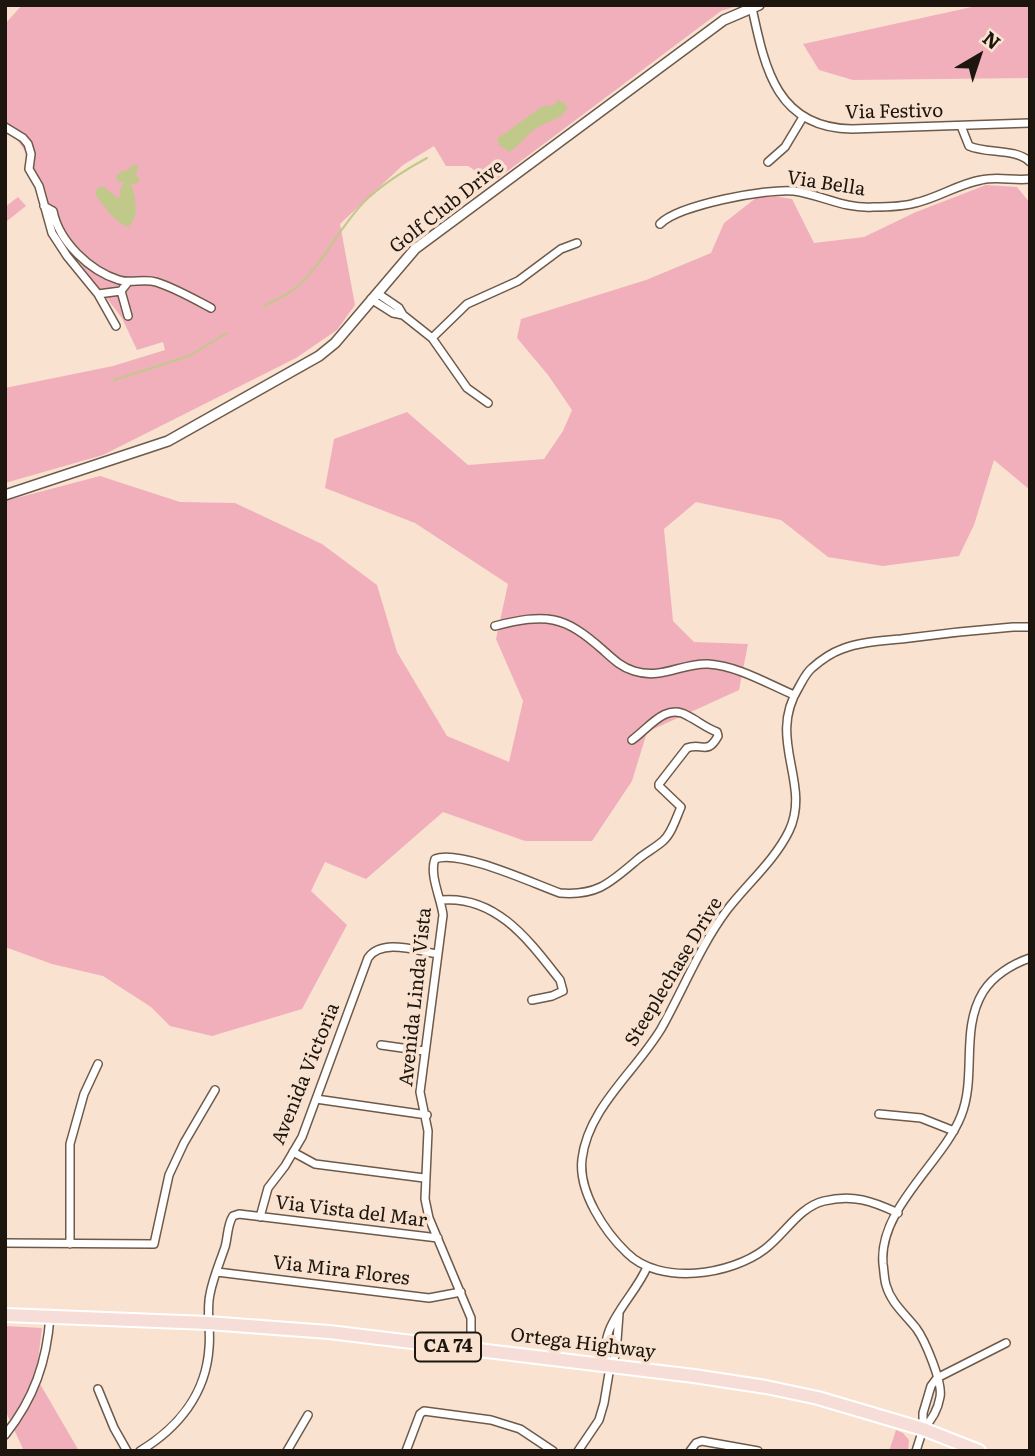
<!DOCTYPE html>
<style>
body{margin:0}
#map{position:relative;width:1035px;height:1456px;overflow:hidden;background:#f9e2d0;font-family:Literata,serif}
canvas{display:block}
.frame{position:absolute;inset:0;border:7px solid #1d160f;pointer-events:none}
.north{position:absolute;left:944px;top:21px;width:70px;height:70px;-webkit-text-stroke:5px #f9e2d0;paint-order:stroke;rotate:39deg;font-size:19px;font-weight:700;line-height:28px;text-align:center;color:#1d160f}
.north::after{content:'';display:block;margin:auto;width:24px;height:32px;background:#1d160f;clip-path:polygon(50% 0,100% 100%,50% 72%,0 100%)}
</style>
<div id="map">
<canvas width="1035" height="1456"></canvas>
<div class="frame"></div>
<div class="north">N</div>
</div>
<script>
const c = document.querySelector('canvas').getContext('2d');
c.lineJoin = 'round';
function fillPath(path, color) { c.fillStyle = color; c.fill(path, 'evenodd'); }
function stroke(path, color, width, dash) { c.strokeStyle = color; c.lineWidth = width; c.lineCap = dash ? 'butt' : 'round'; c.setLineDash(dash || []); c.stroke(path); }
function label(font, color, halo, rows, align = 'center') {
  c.font = font + ' Literata,serif'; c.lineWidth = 7; c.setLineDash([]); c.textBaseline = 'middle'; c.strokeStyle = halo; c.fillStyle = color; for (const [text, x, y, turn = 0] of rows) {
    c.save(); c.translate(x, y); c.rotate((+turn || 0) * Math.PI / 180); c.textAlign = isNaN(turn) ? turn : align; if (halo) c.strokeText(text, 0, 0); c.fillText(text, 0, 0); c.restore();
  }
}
fillPath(new Path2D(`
 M22,5H740L721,11L493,182L468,166H446L434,146L403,165L340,224L355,305L337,330L296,358L103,455L5,483V388L113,366L165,350L163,342L137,350L122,318L58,235L26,152L5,124V24Z
 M981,5H1030V78L853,80L819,70L803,44Z
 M986,185L1017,187L1030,203V490L994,460L974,525L959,556L883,566L828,557L781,520L696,502L664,529L673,621L694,642L748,644L739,690L647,732L632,781L592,841H525L443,812L366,879L325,862L311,891L347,925L302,1009L212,1036L170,1026L151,1007L103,976L52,964L5,947V501L100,476L180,502L235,503L322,544L377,585L397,652L447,736L509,762L523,701L496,639L508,584L415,523L325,488L334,439L407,412L468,465L544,459L563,431L572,410L548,375L517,338L521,319L646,280L711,253L724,223L761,194L792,199L814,243L864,237L916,212Z
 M18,197L26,206L7,221L5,207Z
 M5,1326L42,1328L36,1377L79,1451H24L5,1410Z
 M896,1430L903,1433L909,1440L908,1451H889Z`), '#f1afbc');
fillPath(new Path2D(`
 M558,100L563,102L568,108C560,121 546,121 535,129C525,136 521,145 509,152L499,145L497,139L541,107L554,105Z
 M134,164L138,166L136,175L140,179L137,184L131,183C135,198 141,216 128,227C114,222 104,206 95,194L98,187H104L119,199L120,190L124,182L119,183L116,176L122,171L128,170Z`), '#c0c989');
stroke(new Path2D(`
 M264,306C275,300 288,295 297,287C324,262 339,228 364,202C382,184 405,170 427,158
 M114,380L189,356L227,333`), '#c0c989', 2);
const minor = new Path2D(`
 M752,8C765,69 777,128 852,129L1030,123
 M961,126L969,146C987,154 1016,148 1030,162
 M5,127L23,138L28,144L31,154L29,169L39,186L52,233L67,256L98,294L116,326
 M768,162L785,147L803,117
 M44,206L53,211C59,242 90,271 119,280C131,284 143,278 156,282C175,288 194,299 211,308
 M660,224C678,205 768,188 794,191C822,195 844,209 873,207C886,207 902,207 915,203C938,198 958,184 981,180C997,176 1014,181 1030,179
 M121,291L128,316
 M377,293L399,308L403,315L432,338L467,388L488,403
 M98,294L121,291L128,282
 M371,299L393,313L403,315
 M432,338L467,304L518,281L561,249L577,243
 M495,626C546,613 564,615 603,650C613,659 621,667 634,671C662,680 681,663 708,664C738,666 766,683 794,695
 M441,900C497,895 530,942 560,980L563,991L552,996L532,1000
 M381,1045L424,1051
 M316,1099L427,1115
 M879,1114L921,1118L954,1131
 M293,1152L315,1164L424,1178
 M898,1213C872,1201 853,1194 824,1201C799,1207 785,1234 765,1249C731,1275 660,1286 627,1253C605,1232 578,1192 582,1159C588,1108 635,1072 661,1029C683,990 700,946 727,910C747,884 775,860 789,831C812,783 766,740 799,687C803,680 806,673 812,668C821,660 831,653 842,649C860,642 881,641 901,639C938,634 975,630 1013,627H1030
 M260,1217L268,1188L285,1166L302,1137L368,958C382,938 417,951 438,954
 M5,1243L154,1244L169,1175L184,1143L215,1090
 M70,1244V1144L84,1094L98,1064
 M217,1272L429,1298L461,1292
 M471,1350V1318L429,1218L425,1199L428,1131L420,1092L443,915C441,898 429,875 435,859C459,849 532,883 560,893C597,896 610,883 637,860C645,853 655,848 663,841C672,833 676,818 681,807L659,786V784L687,748C702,742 707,756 718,736L717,732C706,728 698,721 688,716C666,702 649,728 632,740
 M610,1367C592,1330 634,1299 647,1267
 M98,1389L114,1428L127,1451
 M923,1429C932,1420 938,1409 940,1397C943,1383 925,1340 916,1328C905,1314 891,1303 886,1285C884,1278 884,1270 883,1264C878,1209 943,1162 961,1116C977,1076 960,1030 983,992C993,976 1012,964 1030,958
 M5,1435C34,1399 47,1361 50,1316
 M140,1451C178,1428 206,1394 209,1348C211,1329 206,1312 210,1294C213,1278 220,1262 225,1247C228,1237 227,1225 233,1216L239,1214L438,1238
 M287,1451L308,1415
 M406,1451L420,1414L424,1411L491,1420L520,1429L553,1451
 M578,1451L599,1420L604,1403L610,1367L616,1354L619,1314
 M690,1451L696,1443L702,1441L758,1451
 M916,1451L923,1429V1413L931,1386L937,1378L1006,1343`);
const tertiary = new Path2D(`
 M5,495L168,441L319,356L335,343L415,249L724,20L759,5`);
const primary = new Path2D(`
 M5,1315L208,1323L329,1332L694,1376L766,1387L818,1398L923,1429L979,1451`);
stroke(minor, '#6d5a4a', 10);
stroke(tertiary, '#6d5a4a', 12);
stroke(primary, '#fff', 16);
stroke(minor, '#fff', 7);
stroke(tertiary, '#fff', 9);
stroke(primary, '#f7ddd7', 12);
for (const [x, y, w] of [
 [448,1347,66]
]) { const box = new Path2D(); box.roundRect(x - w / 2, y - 14.5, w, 29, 5); c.fillStyle = '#f9e2d0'; c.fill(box); stroke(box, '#1d160f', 2); }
label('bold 18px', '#1d160f', null, [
 ["CA 74",448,1347]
]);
label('19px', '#1d160f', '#f9e2d0', [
 ["Via Festivo",894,112,-1],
 ["Via Bella",826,184,9],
 ["Golf Club Drive",447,207,-38],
 ["Steeplechase Drive",674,972,-59],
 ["Avenida Linda Vista",416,997,-84],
 ["Avenida Victoria",306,1074,-68],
 ["Via Vista del Mar",351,1212,7],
 ["Via Mira Flores",341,1271,7],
 ["Ortega Highway",583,1344,7]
]);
</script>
